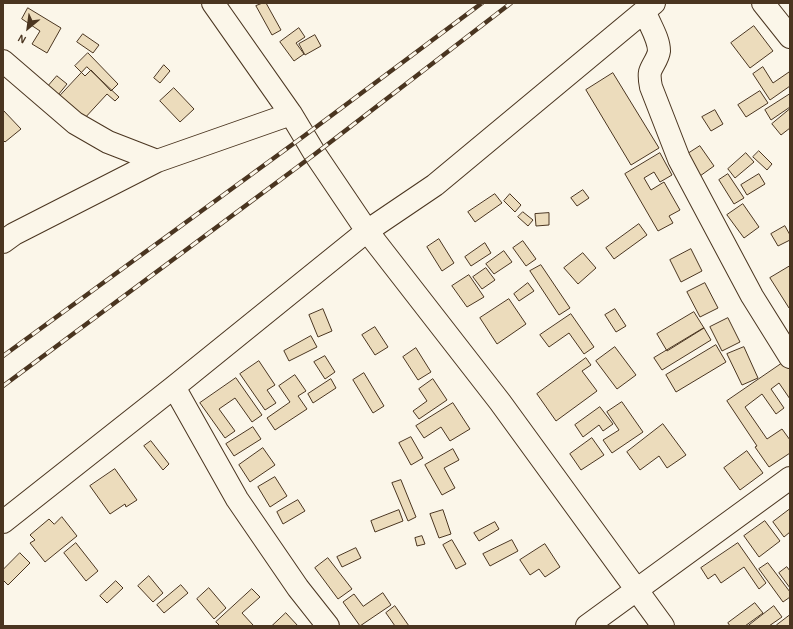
<!DOCTYPE html>
<style>
body{margin:0}
#map{position:relative;width:793px;height:629px;overflow:hidden;background:#fbf6e9;font-family:"Alegreya Sans",sans-serif}
canvas{display:block}
.frame{position:absolute;inset:0;border:4px solid #4a3520;pointer-events:none}
.north{position:absolute;left:8px;top:8px;width:40px;height:40px;-webkit-text-stroke:3px #fbf6e9;paint-order:stroke;rotate:209deg;font-size:11px;font-weight:700;line-height:16px;text-align:center;color:#4a3520}
.north::after{content:'';display:block;margin:auto;width:14px;height:18px;background:#4a3520;clip-path:polygon(50% 0,100% 100%,50% 72%,0 100%)}
</style>
<div id="map">
<canvas width="793" height="629"></canvas>
<div class="frame"></div>
<div class="north">N</div>
</div>
<script>
const c = document.querySelector('canvas').getContext('2d');
c.lineJoin = 'round';
function fillPath(path, color) { c.fillStyle = color; c.fill(path, 'evenodd'); }
function stroke(path, color, width, dash) { c.strokeStyle = color; c.lineWidth = width; c.lineCap = dash ? 'butt' : 'round'; c.setLineDash(dash || []); c.stroke(path); }
const building = new Path2D(`
 M263,3H266L281,30L272,35L256,6Z
 M28,8L61,28L47,53L32,44L40,31L22,19Z
 M754,26L773,51L750,68L731,43Z
 M299,28L305,37L296,43L304,54L294,61L280,42Z
 M83,34L99,45L93,53L77,42Z
 M315,35L321,46L305,55L299,44Z
 M88,53L118,84L111,91L91,70L85,76L75,66Z
 M164,65L170,71L160,83L154,78Z
 M87,67L119,97L115,101L107,94L83,120L59,97Z
 M763,67L773,83L789,72L790,75V86L770,100L753,74Z
 M613,73L659,148L631,165L586,90Z
 M57,76L67,84L54,100L44,91Z
 M174,88L194,109L180,122L160,101Z
 M760,91L768,103L746,117L738,105Z
 M790,94V107L771,120L765,110Z
 M790,109V128L781,135L772,124Z
 M3,110L21,129L5,142L3,140Z
 M715,110L723,124L711,131L702,117Z
 M700,146L714,166L700,176L686,155Z
 M759,151L772,164L767,170L753,157Z
 M660,153L672,175L660,182L654,172L644,178L651,190L664,182L680,210L669,216L673,223L658,231L625,174Z
 M746,153L754,162L735,178L728,169Z
 M728,174L744,198L734,204L719,180Z
 M759,174L765,184L747,195L741,185Z
 M583,190L589,198L577,206L571,198Z
 M495,194L502,203L475,222L468,212Z
 M510,194L521,205L515,212L504,201Z
 M743,204L759,227L744,238L727,215Z
 M523,212L533,220L528,226L518,217Z
 M549,213V225L536,226L535,214Z
 M639,224L647,235L614,259L606,248Z
 M785,226L790,235V240L778,246L771,234Z
 M439,239L454,263L442,271L427,247Z
 M523,241L536,259L526,266L513,248Z
 M485,243L491,253L471,266L465,257Z
 M691,249L702,271L681,282L670,260Z
 M504,251L512,262L494,274L486,264Z
 M583,253L596,268L578,284L564,268Z
 M541,265L570,308L559,315L530,271Z
 M790,266V307L789,308L770,278Z
 M486,268L495,280L482,289L473,277Z
 M469,275L484,297L467,307L452,286Z
 M528,283L534,291L519,301L514,294Z
 M705,283L718,308L700,317L687,292Z
 M509,299L526,324L497,344L480,318Z
 M323,309L332,331L318,337L309,315Z
 M615,309L626,326L616,332L605,315Z
 M694,312L704,328L667,351L657,334Z
 M571,314L594,347L584,354L569,333L549,347L540,335Z
 M728,318L740,342L722,351L710,327Z
 M375,327L388,347L375,355L362,335Z
 M704,328L711,340L662,370L654,358Z
 M311,336L317,347L289,361L284,351Z
 M716,345L726,362L676,392L666,375Z
 M615,347L636,375L617,389L596,361Z
 M744,347L758,378L742,385L727,354Z
 M416,348L431,372L418,380L403,357Z
 M325,356L335,372L325,379L314,362Z
 M586,358L591,365L582,371L597,391L556,421L537,394Z
 M259,361L275,385L267,390L276,403L265,410L240,374Z
 M784,362L790,370V399L779,383L771,389L784,408L776,414L762,394L745,407L767,439L782,429L790,440V453L769,467L755,447L757,446L727,401Z
 M364,373L384,406L373,413L353,380Z
 M295,375L306,391L298,396L307,409L275,430L267,418L290,402L279,386Z
 M236,378L262,415L252,422L235,398L219,409L235,431L225,438L200,403Z
 M331,379L336,388L313,403L308,394Z
 M433,379L447,400L419,419L413,411L427,401L419,389Z
 M622,402L643,432L612,453L603,440L619,430L607,412Z
 M453,403L470,429L450,441L441,427L424,438L416,426Z
 M600,407L613,424L603,431L599,425L583,437L575,425Z
 M663,424L686,455L667,468L659,456L640,470L627,452Z
 M253,427L261,439L234,456L226,444Z
 M411,437L423,458L411,465L399,443Z
 M592,438L604,455L581,470L570,454Z
 M151,441L169,464L163,470L144,446Z
 M263,448L275,465L250,482L239,465Z
 M453,449L459,460L444,468L455,488L442,495L425,465Z
 M747,451L763,473L740,490L724,468Z
 M115,469L137,500L126,507L125,504L110,514L90,486Z
 M275,477L287,496L270,507L258,487Z
 M401,480L416,517L408,521L392,483Z
 M298,500L305,511L283,524L277,512Z
 M790,509V532L784,537L773,522Z
 M399,510L403,521L375,532L371,521Z
 M443,510L451,534L439,538L430,514Z
 M62,517L77,536L45,562L30,543L35,540L30,535L49,519L54,524Z
 M765,521L780,541L759,557L744,536Z
 M495,522L499,529L479,541L474,533Z
 M422,536L425,544L417,546L415,538Z
 M452,540L466,564L456,569L443,545Z
 M512,540L518,551L490,566L483,554Z
 M76,543L98,571L86,581L64,553Z
 M738,543L766,583L759,589L744,567L721,583L715,574L708,579L701,568Z
 M545,544L560,567L545,577L539,569L530,575L520,560Z
 M356,548L361,558L342,567L337,557Z
 M20,553L30,563L8,585L3,580V570Z
 M328,558L352,589L338,599L315,568Z
 M768,563L790,592V597L783,602L759,569Z
 M787,567L790,571V588L779,573Z
 M149,576L163,593L153,602L138,586Z
 M116,581L123,588L107,603L100,596Z
 M181,585L188,593L164,613L157,605Z
 M209,588L226,608L214,619L197,599Z
 M252,589L260,597L242,613L253,625L252,626H220L216,622Z
 M383,593L391,605L360,626L343,602L354,594L363,606Z
 M755,603L763,613L745,626H730L728,623Z
 M395,606L409,626H395L386,613Z
 M774,606L782,617L769,626H748Z
 M286,613L298,626H272Z
 M790,615V626H778L777,625Z`);
fillPath(building, '#ecdcbc');
stroke(building, '#4a3520', 1);
const minor = new Path2D(`
 M213,3L291,114L315,154L367,231L500,402L663,626
 M763,3L790,37
 M645,12C649,24 659,38 659,51C658,59 652,65 650,72C649,77 650,82 651,87L679,159L752,296L790,357
 M3,61L75,123L108,142L157,161
 M3,242L14,234L157,161L291,114
 M174,387L237,499L298,588L328,626
 M3,522L174,387L367,231L435,185L654,3
 M587,626L790,478`);
stroke(minor, '#4a3520', 24);
stroke(minor, '#fbf6e9', 22);
const rail = new Path2D(`
 M3,356L304,136L482,3
 M3,386L315,154L511,3`);
stroke(rail, '#4a3520', 4.5);
stroke(rail, '#fbf6e9', 3, [9]);
</script>
